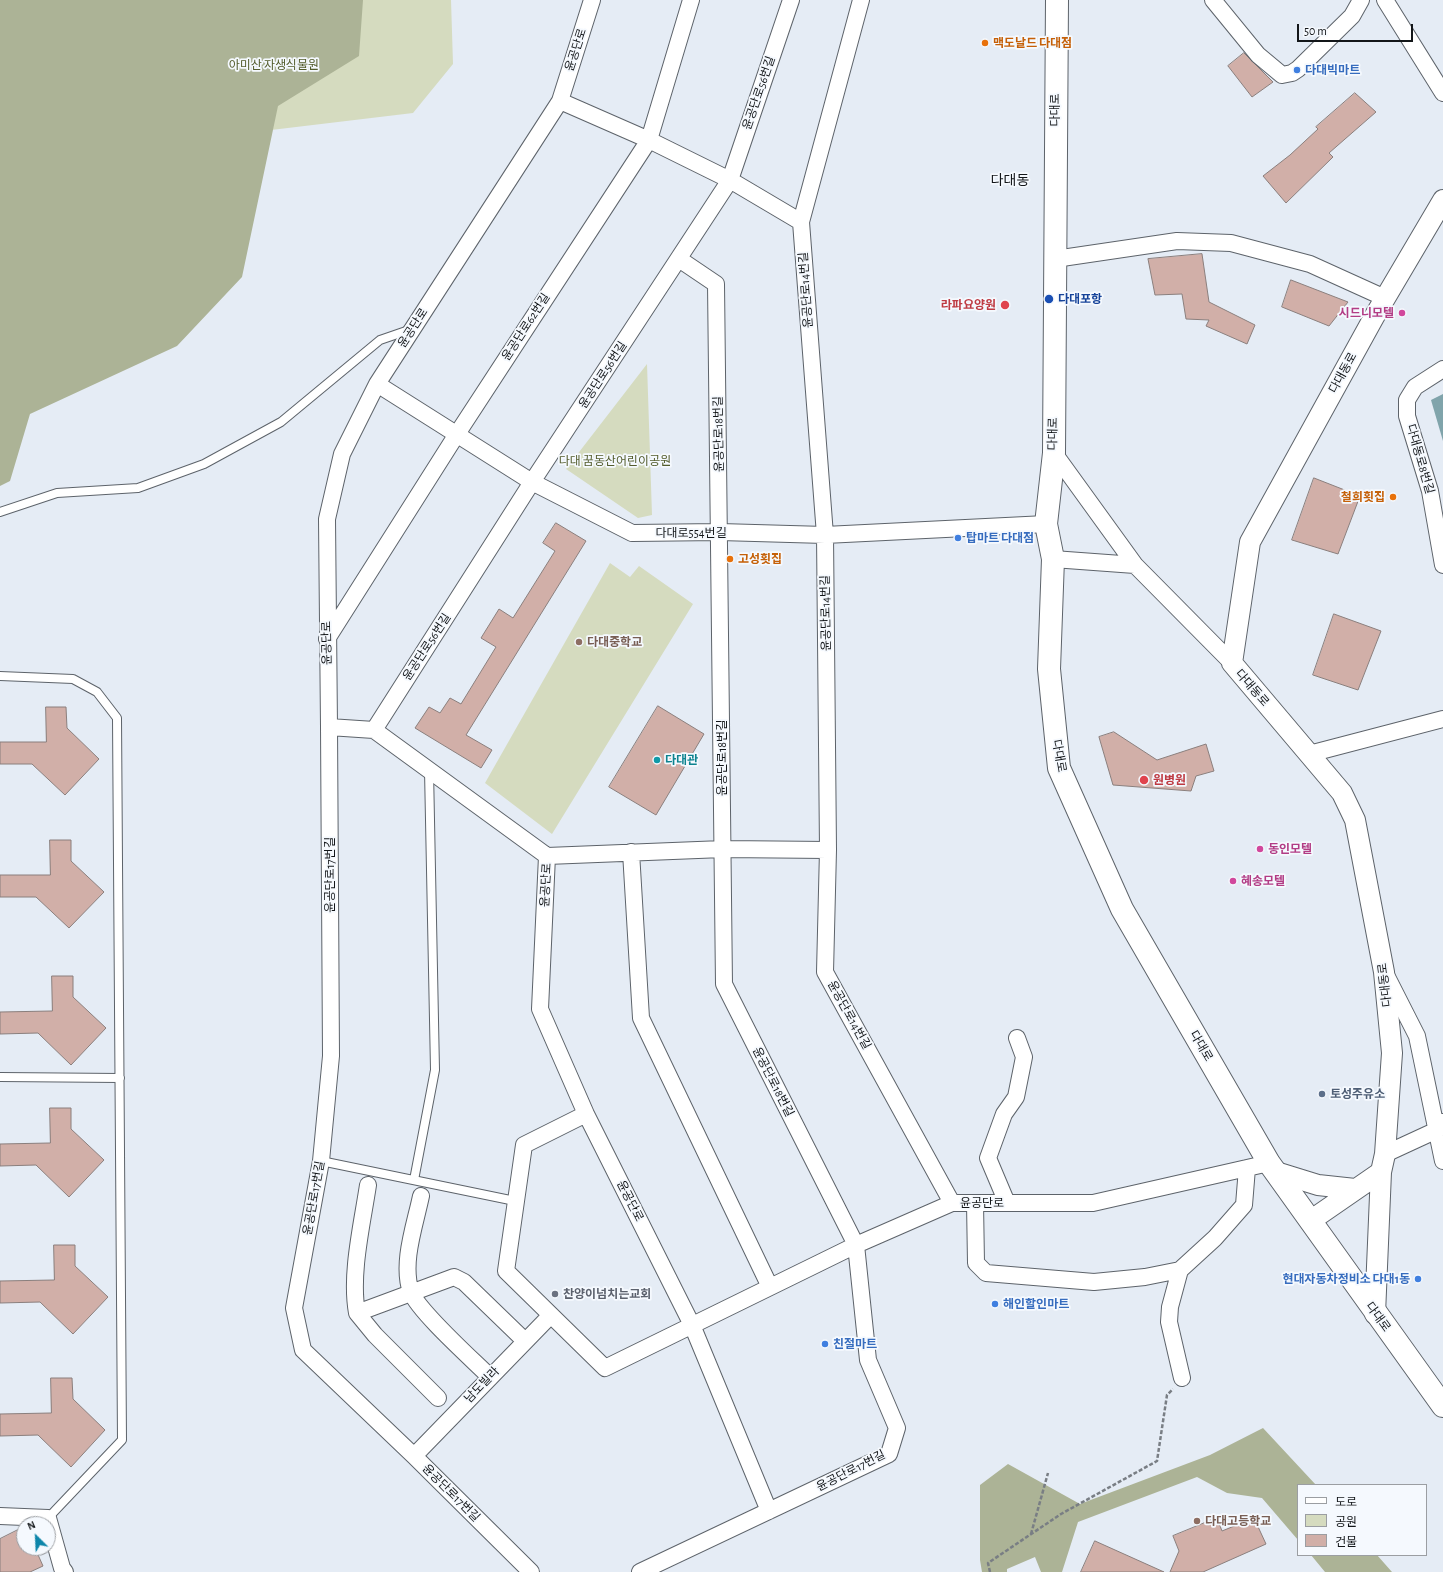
<!DOCTYPE html>
<meta charset="utf-8">
<style>
body{margin:0}
#map{position:relative;width:1443px;height:1572px;overflow:hidden;background:#e5ecf5;font-family:"Alegreya Sans","Noto Sans KR",sans-serif}
canvas{display:block}
.legend{position:absolute;left:1297px;top:1484px;width:130px;height:72px;box-sizing:border-box;background:#f5f9fe;border:1px solid #9b9ea2;margin:0;padding:5px 7px;list-style:none;font-size:12px;color:#131619}
.legend li{display:flex;align-items:center;gap:8px;height:20px}
.legend b{width:20px;border:1px solid #9b9ea2}
.north{position:absolute;left:16px;top:1516px;width:40px;height:40px;box-sizing:border-box;background:#f5f9fe;border:1px solid #9b9ea2;border-radius:50%;rotate:336deg;font-size:11px;font-weight:700;line-height:16px;text-align:center;color:#131619}
.north::after{content:'';display:block;margin:auto;width:14px;height:18px;background:#0e86aa;clip-path:polygon(50% 0,100% 100%,50% 72%,0 100%)}
.scale{position:absolute;left:1297px;top:24px;width:116px;height:18px;box-sizing:border-box;border:2px solid #131619;border-top:0;padding-left:5px;font-size:12px;line-height:14px;white-space:nowrap;color:#131619;-webkit-text-stroke:3px #f5f9fe;paint-order:stroke}
</style>
<div id="map">
<canvas width="1443" height="1572"></canvas>
<ul class="legend">
<li><b style="height:5px;background:#fff"></b>도로</li>
<li><b style="height:11px;background:#d5dbbf"></b>공원</li>
<li><b style="height:11px;background:#d1afa8"></b>건물</li>
</ul>
<div class="north">N</div>
<div class="scale">50 m</div>
</div>
<script>
const c = document.querySelector('canvas').getContext('2d');
c.lineJoin = 'round';
function fillPath(path, color) { c.fillStyle = color; c.fill(path, 'evenodd'); }
function stroke(path, color, width, dash) { c.strokeStyle = color; c.lineWidth = width; c.lineCap = dash ? 'butt' : 'round'; c.setLineDash(dash || []); c.stroke(path); }
function label(font, color, halo, rows, align = 'center') {
  c.font = font + ' "Alegreya Sans","Noto Sans KR",sans-serif'; c.lineWidth = 3.5; c.setLineDash([]); c.textBaseline = 'middle'; c.strokeStyle = halo; c.fillStyle = color; for (const [text, x, y, turn = 0] of rows) {
    c.save(); c.translate(x, y); c.rotate((+turn || 0) * Math.PI / 180); c.textAlign = isNaN(turn) ? turn : align; if (halo) c.strokeText(text, 0, 0); c.fillText(text, 0, 0); c.restore();
  }
}
fillPath(new Path2D(`
 M194,0H451L453,64L413,113L221,136Z
 M647,364L652,515L638,518L566,469Z
 M610,563L630,577L639,566L693,604L552,834L485,783Z`), '#d5dbbf');
fillPath(new Path2D(`
 M0,0H363L359,56L278,106L242,277L177,346L30,414L10,481L0,486Z
 M1263,1428L1316,1485H1298V1540L1262,1498L1227,1493L1197,1477L1078,1522L1062,1572H1041L1035,1557L1007,1569V1572H982L980,1560V1485L1008,1464L1080,1504L1210,1455Z
 M1311,1555H1377L1392,1572H1325Z`), '#acb396');
fillPath(new Path2D(`
 M1443,394V441L1431,400Z`), '#80a4ab');
const building = new Path2D(`
 M1244,53L1273,82L1252,97L1228,66Z
 M1355,93L1376,112L1329,153L1333,157L1286,203L1263,176L1290,155L1318,129L1316,127Z
 M1202,254L1209,302L1255,325L1247,344L1206,326L1209,320L1186,319L1182,294L1155,295L1148,259Z
 M1291,280L1348,302L1329,326L1282,307Z
 M1314,478L1360,496L1338,554L1292,540Z
 M556,523L586,541L466,735L492,750L481,768L415,728L429,707L440,713L450,698L461,704L496,647L481,638L499,609L513,618L555,551L543,543Z
 M1334,614L1381,631L1358,690L1313,675Z
 M658,706L704,734L656,815L609,787Z
 M46,707H66L67,728L99,759L65,795L32,764H0V742H46Z
 M1114,732L1157,760L1206,744L1214,771L1196,776L1191,791L1113,785L1099,737Z
 M50,840H71V861L104,892L69,928L36,897H0V875H50Z
 M52,976H73V997L106,1028L71,1065L38,1033L0,1034V1012L52,1011Z
 M50,1108H71V1129L104,1160L69,1197L36,1165L0,1166V1144L50,1143Z
 M54,1245H75V1266L108,1297L73,1334L40,1302L0,1303V1281L54,1280Z
 M51,1378H72L73,1399L105,1430L71,1467L38,1435L0,1436V1414L51,1413Z
 M1217,1518L1222,1531L1254,1518L1266,1544L1203,1572H1170L1179,1551L1173,1536Z
 M20,1529L24,1537V1548H35L43,1566L30,1572H0V1539Z
 M1095,1541L1164,1572H1081Z`);
fillPath(building, '#d1afa8');
stroke(building, '#8a7f7d', 1);
const service = new Path2D(`
 M0,512L57,493L138,488L204,464L281,422L380,340L409,330
 M0,676L73,679L97,692L117,718L122,1440L48,1518
 M0,1077L120,1078
 M321,1161L515,1201
 M414,1180L435,1070L429,770`);
const minor = new Path2D(`
 M861,0L801,222L825,535L828,850L825,972L952,1203
 M1213,0L1258,55L1282,75L1292,73L1298,69L1352,16L1361,0
 M1385,0L1443,93
 M560,101L649,140L730,180L801,222
 M1055,259L1177,241L1231,243L1310,264L1385,298
 M1443,369L1415,387L1407,400V416L1430,491L1443,565
 M377,384L532,482L632,533L720,532L825,535L1046,524
 M1054,453L1135,565L1232,663
 M1053,559L1135,565
 M327,639L457,434L649,140L691,0
 M329,727L331,1056L321,1161L294,1308L303,1350L414,1456L531,1572
 M374,730L532,482L730,180L791,0
 M1309,754L1443,719
 M631,852L641,1018L770,1287
 M547,856L374,730L329,727L327,519L342,454L377,384L560,101L592,0
 M547,856L540,1009L586,1114L692,1325L769,1511
 M547,856L723,849L828,850
 M1387,977L1417,1036L1443,1161
 M586,1114L524,1145L506,1271L605,1368L856,1245L952,1203H1093L1269,1163
 M1385,1154L1437,1130L1443,1122
 M368,1185C362,1225 350,1274 357,1313L454,1277L464,1282L525,1341
 M421,1196C415,1225 401,1263 411,1292C419,1312 473,1360 490,1377
 M975,1203L976,1263L986,1273L1094,1282L1145,1277L1180,1270L1215,1238L1244,1205L1247,1168
 M1007,1203L988,1158L1004,1114L1016,1097L1024,1057L1017,1038
 M1180,1270L1170,1307L1169,1322L1182,1378
 M357,1313L375,1335L438,1398
 M414,1456L551,1315
 M0,1516L48,1518L62,1568L65,1572
 M640,1572L889,1454L897,1428L868,1360L856,1245L724,984L716,284L679,259`);
const tertiary = new Path2D(`
 M1276,1172L1318,1185L1355,1189
 M1310,1221L1381,1172
 M1375,1314L1381,1172L1385,1154L1392,1053L1384,972L1355,820L1342,793L1232,663L1250,542L1374,317L1443,200`);
const secondary = new Path2D(`
 M1057,0L1054,453L1046,524L1053,559L1049,669L1059,768L1122,909L1269,1163L1443,1406`);
stroke(service, '#5d636a', 10);
stroke(minor, '#5d636a', 18);
stroke(tertiary, '#5d636a', 22);
stroke(secondary, '#5d636a', 24);
stroke(new Path2D(`
 M1031,1534L1048,1473
 M990,1572L988,1563L1061,1514L1157,1461L1167,1395L1173,1389`), '#797e84', 2.5, [4, 2]);
stroke(service, '#fff', 8);
stroke(minor, '#fff', 16);
stroke(tertiary, '#fff', 20);
stroke(secondary, '#fff', 22);
for (const [x, y, r, color] of [
 [985,43,4,"#e8710a"],
 [1297,70,4,"#3f7fe0"],
 [1049,299,5,"#1a4fb4"],
 [1005,305,5,"#e0444e"],
 [1402,313,4,"#d1479c"],
 [1393,497,4,"#e8710a"],
 [958,538,4,"#3f7fe0"],
 [730,559,4,"#e8710a"],
 [579,642,4,"#8d6e63"],
 [657,760,4,"#0f9aa8"],
 [1144,780,5,"#e0444e"],
 [1260,849,4,"#d1479c"],
 [1233,881,4,"#d1479c"],
 [1322,1094,4,"#5c6f8a"],
 [1418,1279,4,"#3f7fe0"],
 [555,1294,4,"#6b7280"],
 [995,1304,4,"#3f7fe0"],
 [825,1344,4,"#3f7fe0"],
 [1197,1521,4,"#8d6e63"]
]) { const dot = new Path2D(); dot.arc(x, y, r, 0, 2 * Math.PI); c.fillStyle = color; c.fill(dot); stroke(dot, '#f5f9fe', 1.5); }
label('bold 12px', '#c56008', '#f5f9fe', [
 ["맥도날드 다대점",993,43],
 ["철희횟집",1385,497,"right"],
 ["고성횟집",738,559]
], 'left');
label('12px', '#131619', '#f5f9fe', [
 ["윤공단로",576,50,-72],
 ["윤공단로56번길",759,93,-71],
 ["다대로",1055,110,-90],
 ["윤공단로14번길",806,290,-94],
 ["윤공단로62번길",526,327,-57],
 ["윤공단로",413,328,-57],
 ["다대동로",1343,373,-61],
 ["윤공단로56번길",603,375,-57],
 ["윤공단로18번길",719,434,-91],
 ["다대로",1053,434,-89],
 ["다대동로8번길",1420,459,74],
 ["다대로554번길",691,533],
 ["윤공단로14번길",826,613,-91],
 ["윤공단로",327,643,-91],
 ["윤공단로56번길",427,647,-57],
 ["다대동로",1252,688,49],
 ["다대로",1059,756,80],
 ["윤공단로18번길",722,758,-90],
 ["윤공단로17번길",330,875,-90],
 ["윤공단로",546,885,-87],
 ["다대동로",1385,985,-97],
 ["윤공단로14번길",849,1015,61],
 ["다대로",1201,1046,60],
 ["윤공단로18번길",773,1082,63],
 ["윤공단로17번길",314,1198,-80],
 ["윤공단로",630,1201,63],
 ["윤공단로",982,1203],
 ["다대로",1378,1317,54],
 ["남도빌라",482,1385,-46],
 ["윤공단로17번길",851,1471,-27],
 ["윤공단로17번길",451,1493,45]
]);
label('12px', '#535c2c', '#f5f9fe', [
 ["아미산 자생식물원",274,65],
 ["다대 꿈동산어린이공원",615,461]
]);
label('bold 12px', '#366cbe', '#f5f9fe', [
 ["다대빅마트",1305,70],
 ["탑마트 다대점",966,538],
 ["현대자동차정비소 다대1동",1410,1279,"right"],
 ["해인할인마트",1003,1304],
 ["친절마트",833,1344]
], 'left');
label('bold 12px', '#164399', '#f5f9fe', [
 ["다대포항",1058,299]
], 'left');
label('bold 12px', '#be3a42', '#f5f9fe', [
 ["라파요양원",996,305],
 ["원병원",1153,780,"left"]
], 'right');
label('bold 12px', '#b23c85', '#f5f9fe', [
 ["시드니모텔",1394,313,"right"],
 ["동인모텔",1268,849],
 ["혜송모텔",1241,881]
], 'left');
label('bold 12px', '#785e54', '#f5f9fe', [
 ["다대중학교",587,642],
 ["다대고등학교",1205,1521]
], 'left');
label('bold 12px', '#0d838f', '#f5f9fe', [
 ["다대관",665,760]
], 'left');
label('bold 12px', '#4e5e75', '#f5f9fe', [
 ["토성주유소",1330,1094]
], 'left');
label('bold 12px', '#5b616d', '#f5f9fe', [
 ["찬양이넘치는교회",563,1294]
], 'left');
label('14px', '#131619', '#f5f9fe', [
 ["다대동",1010,181]
]);
</script>
